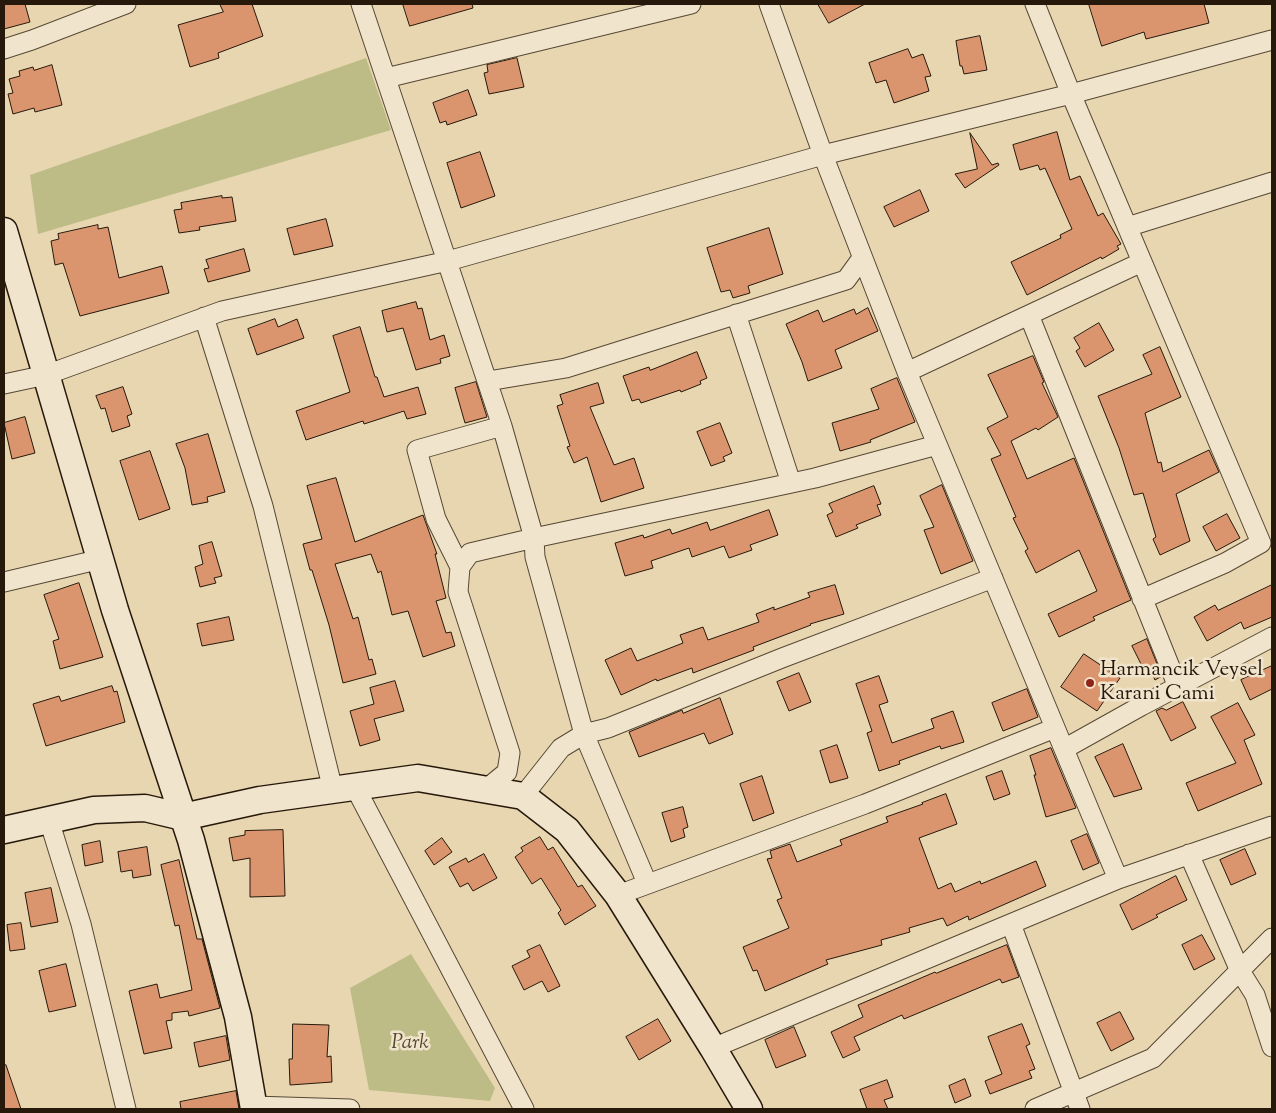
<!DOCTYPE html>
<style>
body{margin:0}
#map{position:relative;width:1276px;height:1113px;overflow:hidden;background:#e8d6b1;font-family:"Sorts Mill Goudy",serif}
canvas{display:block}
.frame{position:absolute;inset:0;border:5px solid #26180a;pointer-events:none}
</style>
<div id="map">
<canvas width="1276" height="1113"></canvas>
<div class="frame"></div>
</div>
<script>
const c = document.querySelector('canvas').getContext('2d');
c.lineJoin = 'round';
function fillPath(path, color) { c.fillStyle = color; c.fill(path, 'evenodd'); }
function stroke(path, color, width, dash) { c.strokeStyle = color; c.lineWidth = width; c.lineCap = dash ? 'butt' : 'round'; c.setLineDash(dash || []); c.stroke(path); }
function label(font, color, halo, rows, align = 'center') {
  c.font = font + ' "Sorts Mill Goudy",serif'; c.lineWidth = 5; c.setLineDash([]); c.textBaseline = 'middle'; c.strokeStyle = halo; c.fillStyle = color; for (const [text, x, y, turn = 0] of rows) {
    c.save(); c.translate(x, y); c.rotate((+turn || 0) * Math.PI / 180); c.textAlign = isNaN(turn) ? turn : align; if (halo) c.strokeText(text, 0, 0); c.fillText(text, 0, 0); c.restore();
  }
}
fillPath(new Path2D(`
 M366,58L391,130L38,234L30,175Z
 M411,954L495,1088L490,1101L369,1090L350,988Z`), '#bebc86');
const building = new Path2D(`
 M4,4H25L30,22L4,29Z
 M220,4H252L263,36L218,53L219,58L190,67L178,25L223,12Z
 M403,4H472L473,8L410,26Z
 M818,4H865L829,23Z
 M1089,4H1204L1209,23L1146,39L1144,32L1102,46Z
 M980,36L987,70L964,74L962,66H960L956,41Z
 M908,49L912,58L923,54L931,76L925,77L929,91L894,103L886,80L876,83L869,63Z
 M517,58L524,87L489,94L484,73L488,72L487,65Z
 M52,65L62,105L35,112L34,108L13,114L8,94L13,93L9,79L20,76L19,71L33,67L34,70Z
 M468,90L477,115L447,125L446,121L440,123L433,103Z
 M1057,132L1070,180L1080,176L1098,216L1103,213L1121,244L1117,246L1119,249L1102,259L1101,257L1027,295L1011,262L1061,238L1060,235L1072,229L1045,168L1040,170L1038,165L1020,170L1013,145Z
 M970,133L992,165L998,163L999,165L965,188L955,174L977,169Z
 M480,152L495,196L461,208L447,163Z
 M920,190L929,211L894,227L884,207Z
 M222,196V198L232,197L236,221L199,227L200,230L179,233L174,210L182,209L181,203Z
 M326,219L333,246L294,255L287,229Z
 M98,225V229L108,227L119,278L162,266L169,293L80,316L63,263L55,265L51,241L59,239L58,234Z
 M769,228L783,274L748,286L750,293L733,298L730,290L721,292L707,248Z
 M244,249L250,271L208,282L204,269L209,268L206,260Z
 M416,302L418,309L422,308L430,340L444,335L450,356L440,359L441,363L416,370L403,328L387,332L382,311Z
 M868,308L878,331L835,350L842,368L808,381L802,362L786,324L818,310L823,322L854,309L856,314Z
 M275,319L278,327L297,319L304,338L257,355L248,329Z
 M1099,323L1114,350L1085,367L1076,351L1080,348L1074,338Z
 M360,327L375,377H377L384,397L418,387L426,414L407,419L404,411L364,424L363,421L306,440L296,411L350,392L333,336Z
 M1160,347L1181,397L1145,413L1158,463L1161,462L1163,472L1209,450L1219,472L1176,494L1190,541L1160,555L1153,539L1156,537L1143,493L1134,495L1119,448L1098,396L1152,374L1143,355Z
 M697,352L707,378L700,381L701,384L681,392L680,390L641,403L639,399L632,401L623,376L649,367L650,370Z
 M1033,356L1044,382L1042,383L1058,417L1038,430L1036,428L1011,441L1027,479L1074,458L1131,600L1093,617L1095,620L1059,637L1048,614L1097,591L1079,550L1036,573L1025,551L1028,549L1013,518L1016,517L991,459L1001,455L987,428L1008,417L988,375Z
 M897,378L915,422L870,440L871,442L840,451L832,423L879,409L871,389Z
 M476,382L487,417L465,423L455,388Z
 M598,383L604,403L590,407L614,465L634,458L644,488L601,502L587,457L574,463L567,447L570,446L557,406L563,404L560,395Z
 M123,387L132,414L127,416L130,426L112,432L105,408L101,409L96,396Z
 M25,417L35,453L12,459L4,423Z
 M720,423L732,453L723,457L725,461L711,466L697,432Z
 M208,434L225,492L207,497L208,502L192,505L185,468L176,444Z
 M150,451L170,509L139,520L120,461Z
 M336,478L355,542L423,515L437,554H435L446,598L436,601L446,633L451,632L455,646L423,657L408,611L392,615L381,571L378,573L371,554L335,564L353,619L358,617L369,660L372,659L376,674L343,683L329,625L312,570H310L303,544L322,539L307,486Z
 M942,485L973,561L941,574L924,530L934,527L920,496Z
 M874,486L881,504L877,505L881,515L856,525L858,528L836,537L827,515L833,512L829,504Z
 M769,510L778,535L750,545L752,550L729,558L724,546L692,557L689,548L651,561L653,568L625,576L615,543L643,535L644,538L670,529L672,534L707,522L710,530Z
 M1227,514L1240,538L1216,551L1203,527Z
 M212,542L222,576L214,578L216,583L200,587L195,567L203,564L199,546Z
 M79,583L103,657L60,669L53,641L59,639L44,595Z
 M835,585L844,614L810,624L811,625L753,647L754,650L693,673L692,668L657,681L656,679L621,695L605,660L631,648L637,661L683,643L680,635L703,627L708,640L759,622L756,614L774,607V610L810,597L808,593Z
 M1272,585V617L1244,629L1241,622L1207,641L1194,617L1215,605L1218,610Z
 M229,617L234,640L202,646L197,624Z
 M1147,639L1162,676L1155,680L1149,667L1144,670L1132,646Z
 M1084,654L1120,678L1097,711L1061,687Z
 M1272,666V689L1250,700L1241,680Z
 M799,673L811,702L789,711L777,682Z
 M879,676L888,702L879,705L892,743L934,728L931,719L953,711L964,742L941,749L940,746L899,761L900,764L879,771L867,733L872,731L856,684Z
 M395,681L404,711L374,719L380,740L360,746L350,711L374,704L370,688Z
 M112,686L114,692L117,691L125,722L46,746L33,704L59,696L61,701Z
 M1027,689L1038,717L1003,731L992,703Z
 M720,698L733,734L709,744L704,733L639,757L629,732L682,710L683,713Z
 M1183,702L1196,728L1171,741L1156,711L1162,708L1166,710Z
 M1238,703L1255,735L1244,740L1262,784L1198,811L1186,783L1236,763L1211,717Z
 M1123,744L1142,789L1114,797L1095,757Z
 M837,745L848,778L830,783L820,751Z
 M1051,748L1076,808L1046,817L1034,775H1036L1030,756Z
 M1002,771L1010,794L994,800L986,777Z
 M762,776L774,813L753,821L740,784Z
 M946,794L957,824L919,838L938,889L951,883L955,892L980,881L981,884L1036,861L1046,886L969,920L968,916L947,926L943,918L909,928L910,932L881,940L882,945L826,960L828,964L765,991L757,970L753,971L743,947L789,928L777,900L782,898L767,859L772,858L770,851L790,844L797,862L842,845L840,840L888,822L886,817L923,804L922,803Z
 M683,807L688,827L683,829L685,837L671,842L662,813Z
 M283,830L285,896L250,897V858L233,861L229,838L245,835V831Z
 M1087,834L1099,863L1083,870L1071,841Z
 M540,837L548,850L553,847L578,887L582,885L596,906L565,925L558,913L561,910L541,878L532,884L515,857L523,851L521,848Z
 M442,838L452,852L434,865L425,851Z
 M100,841L103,862L85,866L82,845Z
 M147,847L151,875L133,878L132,870L121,872L118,852Z
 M1245,849L1256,874L1231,885L1220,860Z
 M484,854L497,878L473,891L468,883L460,887L449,867L466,858L468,862Z
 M179,860L197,939H202L220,1008L189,1016L188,1011L172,1013V1020L166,1021L172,1048L144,1054L129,991L157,984L160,998L192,990L179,925L175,926L161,865Z
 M1176,876L1187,900L1156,915L1158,917L1132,930L1120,905Z
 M51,888L58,922L31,927L25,893Z
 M21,923L25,949L10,951L7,925Z
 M1202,935L1215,959L1194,970L1182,945Z
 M540,945L560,986L548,992L542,981L524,990L512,966L530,957L527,951Z
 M1007,945L1019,977L1002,983L1000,979L904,1019L902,1015L854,1037L860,1050L843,1058L831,1032L863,1017L858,1005L935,972L936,973Z
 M66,964L76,1006L49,1012L39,971Z
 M1120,1012L1134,1039L1111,1051L1097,1023Z
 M658,1019L671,1041L639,1060L626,1037Z
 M293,1024L329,1025L327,1057L331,1056L332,1082L290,1085L289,1059H292Z
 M1022,1024L1030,1044L1026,1046L1035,1069L1029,1071L1032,1078L990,1094L985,1081L1002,1074L988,1037Z
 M794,1027L806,1056L776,1068L765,1040Z
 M226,1036L230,1060L199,1067L194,1043Z
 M6,1065L21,1109H4V1066Z
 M965,1079L971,1096L955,1103L949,1086Z
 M887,1080L893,1097L884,1100L888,1109H867L860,1090Z
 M236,1091L239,1109H181L180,1102Z`);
fillPath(building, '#db956e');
stroke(building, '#26180a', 1);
const street = new Path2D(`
 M361,4L502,426L534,538L535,557L584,734L647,883
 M769,4L823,155L907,372L1118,879
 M1035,4L1071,94L1261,543L1225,563L1142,599
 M4,49L32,40L126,4
 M386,78L691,4
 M1127,227L1272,182
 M736,314L791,483
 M1029,315L1178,687
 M204,317L263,506L333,790
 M907,372L1142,262
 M488,381L566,368L846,280L862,258
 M4,384L46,375L222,311L448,261L823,155L1071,94L1272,40
 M460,567L436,519L417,450L502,426
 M4,582L101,559
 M1064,749L1141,706L1272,637
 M355,787L524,1109
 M485,790L507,772L510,753L458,592L460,567L470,553L534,538L815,478L937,445
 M523,796L561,748L584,734L608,728L782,658L993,578
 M49,820L81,924L126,1109
 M1189,854L1240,971L1255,995L1272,1047
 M618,895L865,804L1055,728
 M1011,924L1080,1109
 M713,1048L1118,879L1272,826
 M253,1106L350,1109
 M1035,1109L1153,1058L1272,938`);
const secondary = new Path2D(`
 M4,231L115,610L191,840L238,1017L254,1109
 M4,830L94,810L145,808L183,817L260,800L418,778L523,796L567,830L618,895L713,1048L749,1109`);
stroke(street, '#564834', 21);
stroke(secondary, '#26180a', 29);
stroke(street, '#f0e4cc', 19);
stroke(secondary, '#f0e4cc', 26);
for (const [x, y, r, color] of [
 [1090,683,5,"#8f2418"]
]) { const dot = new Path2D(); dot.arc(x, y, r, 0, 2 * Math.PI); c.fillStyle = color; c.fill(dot); stroke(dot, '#f0e4cc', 2); }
label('21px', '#26180a', '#f0e4cc', [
 ["Harmancik Veysel",1100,671],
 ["Karani Cami",1100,695]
], 'left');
label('italic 21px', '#54492f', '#f0e4cc', [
 ["Park",410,1044]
]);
</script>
